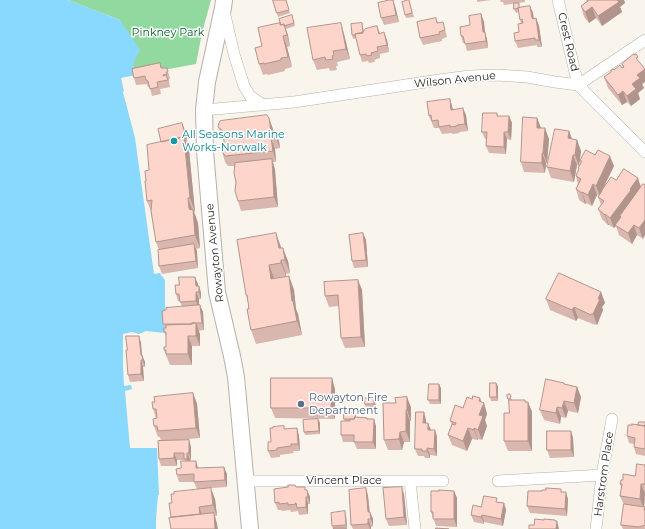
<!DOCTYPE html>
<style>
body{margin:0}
canvas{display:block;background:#f9f5ec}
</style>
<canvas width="645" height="529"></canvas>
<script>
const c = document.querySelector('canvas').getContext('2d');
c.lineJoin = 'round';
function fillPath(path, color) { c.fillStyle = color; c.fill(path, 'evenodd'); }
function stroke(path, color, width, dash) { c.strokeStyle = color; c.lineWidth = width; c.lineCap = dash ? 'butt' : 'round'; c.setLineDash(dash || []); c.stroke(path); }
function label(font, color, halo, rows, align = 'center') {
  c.font = font + ' Montserrat,sans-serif'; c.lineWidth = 3; c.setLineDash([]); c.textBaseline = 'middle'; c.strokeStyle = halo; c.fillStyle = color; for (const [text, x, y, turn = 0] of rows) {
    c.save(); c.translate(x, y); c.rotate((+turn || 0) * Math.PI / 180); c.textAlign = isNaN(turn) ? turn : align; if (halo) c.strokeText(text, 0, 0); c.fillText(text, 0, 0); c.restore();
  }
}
fillPath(new Path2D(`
 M68,0H211L202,33L196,64L136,75L120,20Z`), '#92d99f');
fillPath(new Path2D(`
 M0,0H68L120,20L140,50L133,64L136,75L121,78L124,91L123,92L135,138L154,274L160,273L161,275L165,280V317L164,318L165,333L146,331L139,334L132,332L123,334V366L124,386L131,385L132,389L125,391L130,448H157L159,495H158L156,520V529H0Z`), '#89d8fe');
const street = new Path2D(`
 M558,0L578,85L645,40
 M224,11L234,54L244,86L250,96L263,105
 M204,110L294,102L439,80L470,76L497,75L527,77L555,82L578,85L645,152
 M245,481H443
 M410,481L415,529
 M498,481L602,475
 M596,529L602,475L612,419`);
const secondary = new Path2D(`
 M224,0L223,8L207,82L204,110L205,151L217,292L232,356L236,377L250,529`);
stroke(street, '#b4b1a9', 12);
stroke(secondary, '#b4b1a9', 18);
stroke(street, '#fff', 11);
stroke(secondary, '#fff', 16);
fillPath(new Path2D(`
 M273,0H286L290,13L278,17Z
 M409,0L414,17L406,18L405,15Z
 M477,0H491L477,2Z
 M500,0H525V2L504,5L503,2H501Z
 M587,0H624L625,3L620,7L622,12L602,26L596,18L589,23L584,17L581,6L588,1Z
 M395,6L399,22L384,25L381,18Z
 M530,6L533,13L534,19L536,18L539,26L542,47H537V45L518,48L515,41L519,32L521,23L520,20L519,12L516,13L514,9Z
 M481,14L484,22L485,33L487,39L488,48L467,51L465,43H463L461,36L470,25Z
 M292,15L295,26L286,29L290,46L287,47L292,67L285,69V71L268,75L267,74L263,75L259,64L262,46L280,25Z
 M436,18L438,23L443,22L447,37L442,39V41L423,45L420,38Z
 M362,23L363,27L364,32L377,26L380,33L387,40L389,52L380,54V58L374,60L375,62L369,63L368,61L362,62L360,55L356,38L353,39L352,35Z
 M344,34L350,59L337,62L338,66H336L337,70L330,71L329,68L317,70L313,60Z
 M160,63L162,68H167L170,79H169V81L170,87L160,89L161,94L152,96L150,88L148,87L147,84L136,85L134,78Z
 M640,63L645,69V82L642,84L644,88L638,93L640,99L631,106L627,102L622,105L608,88L604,77L611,72V70L623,67L622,64Z
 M450,99L453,109L466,115L468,131L459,132L460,133L452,134V133L442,134L439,128H434L429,116Z
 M497,113L498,116H509L512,123L511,140L507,139L506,154L489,153L486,146V139H485L482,132Z
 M537,118L541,128L549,139L547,163H546L545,173L524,172L521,162Z
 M182,123L185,130L188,145L187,146L189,150L195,212H194L198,223L200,248L196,249L198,268L162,274L159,266V250L156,242L152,214L147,201L146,181L149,170L161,142Z
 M218,127L273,129V131H275L279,141L280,148L275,149L276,162H273L275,170L278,207L241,211L238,201L235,166H228L225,162L222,151L224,142L223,138Z
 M569,131L572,139L577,140L581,151L579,166L577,165L574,182L551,178L547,167Z
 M580,161L614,166L605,185L616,180L638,178L641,187L643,239L637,235L632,244L619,235L616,226L614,228L609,225H608L602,219L598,209L601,205L598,197L599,196L597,195L592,206L586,203L585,204L579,200L576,189L578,184L576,176L579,169L578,168L581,162Z
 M363,233L366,240L368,267L354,268L352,261Z
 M281,248L288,261L290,273L286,274V276L274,278L289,276L294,290L296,309L298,314L302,335L256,344L251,330L249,309L248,301L246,295Z
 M195,277L198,286H199L201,293V299H199V305L203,312L204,330L198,331L200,334V346H192V365H170L164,350L166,347V336L164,332L165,328L163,324L166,310L182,307L180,301H178L176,294L179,285Z
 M358,280L362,290L365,347L345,348L341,338L339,306L329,307L325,296Z
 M601,292L605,303L602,307L603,310L597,325L595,324V325L578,318L576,321L550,310L546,299Z
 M139,336L141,343L142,355L145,362V367H143L144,381L130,382L128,375L127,350Z
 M564,383L565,384L577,387L581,397L578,413L568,411L566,418L561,417L560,424L544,420L540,410Z
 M498,386V401H491L490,397Z
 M441,388V404H430L428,400Z
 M335,389V419L275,418L271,408Z
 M193,393L197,404L200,438L177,440H189L191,447V460H190V461L198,468L227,474V487L197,489L194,482H179L177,475L185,461V460H177V466H161L159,459L161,441L160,437H158L154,426L156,418L153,409Z
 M507,397L512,399V400L528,402L532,412V451H508L504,441L509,413V402Z
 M374,398L375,402L376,408H366L365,404Z
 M481,402L484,403L487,414L485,420L487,426L482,440L478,439V440L472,439L467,451L452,445L448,435L452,425L450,421L463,408Z
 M383,403L411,407V421H410V442H404L402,450H388L384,440Z
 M356,415V417L367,418V419L376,426V449H357L354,442H343L341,435L345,421L344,419Z
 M318,419L320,423V434L305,435L304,432Z
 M426,420V423L431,430H435L437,437V456L430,455V458H425L424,456H418L415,449Z
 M645,422V456L636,454L634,447V444L629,443L627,436L638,425Z
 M297,428L299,436L300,451H293L294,453L280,455V457L271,458L268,451L271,442L285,429Z
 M571,431L573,438L574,457L550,458L547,450Z
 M645,465V494L644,507L645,508V529H623L621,525L624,505L620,496L622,488L620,484L635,476Z
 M296,487L306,490H307L310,497V504H308V514L299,515L298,511L291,512L290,510L282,511L281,510H278L275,503Z
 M366,488L368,496L370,512L373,519V526L371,527V529H353L351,525Z
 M546,490L562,492L568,499L567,516L530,513L527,506L542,491Z
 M454,491L457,498V527L437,526H436L431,512Z
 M404,494L407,525L389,526L386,519V512L385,509Z
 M215,499L217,516H215L217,524L171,517Z
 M498,502L504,503L506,510L503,526L484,522V524L474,522L471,515L481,507Z
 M346,515L347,529H333L332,526Z`), '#dab7ae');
fillPath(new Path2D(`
 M393,0L395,6L399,22L396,15Z
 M616,0H624L625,3L620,7L622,12L602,26L598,16Z
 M530,6L533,13L534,25L532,18Z
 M592,7L596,18L589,23L585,12Z
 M481,14L484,22L485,33L487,39L488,48L483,32Z
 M536,18L539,26L542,47L539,40Z
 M341,23L344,34L350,59L346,49Z
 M284,24L288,35L290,46Z
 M384,32L387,40L389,52L387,45Z
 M283,36L287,47L292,67L286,50Z
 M645,69V82L642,84L644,88L638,93L640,99L631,106L627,96L637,75Z
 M623,91L627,102L622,105L618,95Z
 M450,99L452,106L454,117L451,110Z
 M463,108L466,115L468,131L465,124Z
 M509,116L512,123L511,140L508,132Z
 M269,118L273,129L274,138L271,131Z
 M537,118L541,128H537Z
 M182,123L185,130L188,145L186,138Z
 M545,128L549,139L547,163L543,153Z
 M275,131L279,141L280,148L276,138Z
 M569,131L573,142L568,138Z
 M504,132L507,139L506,154L504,147Z
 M184,137L189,150L195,212L190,198Z
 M271,138L275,149L276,162L273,151Z
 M577,140L581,151L579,166L575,155Z
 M542,153L546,163L545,173L542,163Z
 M573,155L577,165L574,182L570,171Z
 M610,156L614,166L602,190V191L600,196L596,186Z
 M272,159L275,170L278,207L274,197Z
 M638,178L641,189L620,216L621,219L615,225L616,226L614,228L610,218Z
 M593,184L597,195L592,206L588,195Z
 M582,192L586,203L585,204L582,193Z
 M188,198L193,212L189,208Z
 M193,209L198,223L200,248L195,235Z
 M605,214L609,225H608L605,215Z
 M645,220V235L643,239L639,228Z
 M634,225L637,235L632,244L628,233Z
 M276,233L281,247L284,260L279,248Z
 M363,233L366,240L368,267L366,260Z
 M194,244L197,251L198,268L196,261Z
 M283,248L288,261L290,273L285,260Z
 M281,260L286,274V276L281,263Z
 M269,265L274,278L271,279Z
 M289,276L294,290L296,309L298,314L302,335L297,321L292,301Z
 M195,277L198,284V293L196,286Z
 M358,280L362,290L365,347L361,337Z
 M199,286L201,293V299L199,292Z
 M196,292L199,299V308L196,301Z
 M601,292L605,303L602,307L603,310L597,325L593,314L598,299Z
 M200,305L203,312L204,330L202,323Z
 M574,307L578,318L576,321L572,310Z
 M196,323L200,334V346L196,336Z
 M139,336L141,343L142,358V355L145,362V367L141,355Z
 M188,336L192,346V365L188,354Z
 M141,360L143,367L144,381L141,374Z
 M332,378L335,389V419L331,408Z
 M496,383L498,386V401L497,397Z
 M439,384L441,388V404L439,400Z
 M577,387L581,397L578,413L574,403Z
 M193,393L197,404L200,438L196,428Z
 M407,397L411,407V421L407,410Z
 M374,398L375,402L376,408L374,404Z
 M480,398L483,406L484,403L487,414L485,420L487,426L482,440L478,430L479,415V401Z
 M525,400L528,409V402L532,412V451L528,441Z
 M564,401L568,411L566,418L562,408Z
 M557,407L561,417L560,424L556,413Z
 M406,410L410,421V442L406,431Z
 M424,412L426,420V430L423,423Z
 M318,419L320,423V434L319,431Z
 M374,419L376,426V449L373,442Z
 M428,423L431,430H428Z
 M297,428L299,436L300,451L298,444Z
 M468,428L472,439L467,451L463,441Z
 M474,428L478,439V440L474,430Z
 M435,430L437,437V456L434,449Z
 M571,431L573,438L574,457L571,450Z
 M400,432L404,442L402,450L399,439Z
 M189,440L191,447V460L189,453Z
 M427,448L430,455V458L427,451Z
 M174,453L177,460V466L174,458Z
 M187,453L190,460V466L187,459Z
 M196,461L198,468H196Z
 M224,467L227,474V487L225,480Z
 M641,484L645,494L644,509L640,499Z
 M402,487L404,494L407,525L404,517Z
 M211,488L215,499L217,516L213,505Z
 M366,488L368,496L370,519L368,512Z
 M307,490L310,497V504L308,497Z
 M454,491L457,498V527L454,519Z
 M566,492L568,499L567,516L565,509Z
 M306,497L308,504V514L306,507Z
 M504,503L506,510L503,526L501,519Z
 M199,507L203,517L204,524L200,514Z
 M345,511L346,515L347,529L346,525Z
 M370,512L373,519V526L371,519Z
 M214,513L217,524L218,529H215Z
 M482,515L484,522V524L481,517Z
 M368,519L371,527V529H370L368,524Z
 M555,520L557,524V521L559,529H556Z`), '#b1958d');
const building = new Path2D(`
 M273,0H286L289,10L277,13Z
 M389,0H393L396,15L381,18L378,3Z
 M409,0L412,13L405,15L402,2Z
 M587,0H617L619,2L598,16L592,7L585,12L581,6L588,1Z
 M514,3H519V8L514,9Z
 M530,6L532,18L533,19L536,18L539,40H535V38L515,41L514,33L519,32L518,24L523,23L522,19L520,20L518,8Z
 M481,14L483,32H485L486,41L465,44L463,36H461L460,27L470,25L469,16Z
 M292,15L294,23L284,26V24L281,25L279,19Z
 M436,18L437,23L443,22L445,30L439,32L440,34L420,38L417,22Z
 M280,23V25L284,24L287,35L283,36L288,57L281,58V60L264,64V63L259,64L255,48L262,46L258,28Z
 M341,23L346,49L333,51L334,55L332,56L333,59L326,60L325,57L313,60L307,28Z
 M362,23L363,33L355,34V35H352L351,24Z
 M377,26L379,34L384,32L387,45L377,47L378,51L371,53L372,55L367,56L366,54L360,55L355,34L363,32L365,29Z
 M634,54V55L636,54L638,57L636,58L645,69L637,75L640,78L632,84L636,89L627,96L623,91L618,95L604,77L611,72V70L613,69L614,70L620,65L622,68L624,67L622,64Z
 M160,63L161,68H167L168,72H166L167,74L163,75V76L166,75L168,80L157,82L158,87L150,89L148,81L146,80L145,76L134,78L132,69Z
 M450,99L451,110L463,108L465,124L457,125V126L450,127V125L439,127L438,120L432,121L431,115L429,116L427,102Z
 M483,113H497V116H509L508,132H504V147L486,146L487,132H482Z
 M267,115L269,118L271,131H275L276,138H271L273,151L225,156L222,151L221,147L224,142L223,131L218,127L219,123L220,121Z
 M523,117L537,118V128H545L543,153H542V163L521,162Z
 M182,123L186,138L185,139L184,137L161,142L158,129Z
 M555,129L569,131L568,138L577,140L575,155H573L570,171L547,167Z
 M184,137L190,198H188L189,208L190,210L193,209L195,235L156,242L151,211L152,200L147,201L145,181H146L145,171L149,170L147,145Z
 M586,150L595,155L598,150L610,156L596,186L593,184L588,195L582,192V193L576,189L581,179L576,176L579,168H578L582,161H580Z
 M272,159L274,197L238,201L235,191L236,182L234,173L235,163Z
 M624,169L638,178L630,189L631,190L610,218L605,214V215L598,209L604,201L598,197L602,191V190L611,177L616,180Z
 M643,184L645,185V220L639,228L634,225L628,233L615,225L621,217L620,216Z
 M276,233L279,248H283L285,260H281V263L269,265L271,279L289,276L292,301H293L297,321L251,330L247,309H249L247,295H246L237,240Z
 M363,233L366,260L352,261L349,235Z
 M194,244L196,261L159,266L158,250Z
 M559,273L601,292L598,299H600L593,314H591V315L574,307L572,310L546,299Z
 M179,277H195L196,286H199V292H196V301L180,302L179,294H176L175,285H179Z
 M358,280L361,337L341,338L338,295L325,296L324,282Z
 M200,305L202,323H192V324H163L162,311L166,310V308Z
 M192,323H196V336H188V354H166V350H164V347H166V332H164V328H166V325L192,324Z
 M126,336H139L141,355H142L143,360H141V374L128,375L126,350H127Z
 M271,378H332L331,408H271Z
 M546,379L564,383V384L577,387L574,403L564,401L562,408L557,407L556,413L540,410Z
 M490,383H496L497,397H490Z
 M429,384H439V400H428Z
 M193,393L196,428L158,431L157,426H154L153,419L157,418L156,409H153L152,402H155L154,397Z
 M508,394H510L511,396L510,399H508L507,397V395Z
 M473,396L480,398L479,401L484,403L479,415L483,416L478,430L474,428V430L468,428L463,441L448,435L452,424L455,425L456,423L450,421L455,405L463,408L467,397L472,399Z
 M407,397V410H406V431L400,432L399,439L384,440L383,403H396L395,398Z
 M364,398H374V404H365Z
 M509,400H525V402H528V441H504V413H509Z
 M344,412H355V417L354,419H344Z
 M416,412H424L423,423H428V430H435L434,449L427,448V451H422V449H415Z
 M355,417L367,418V419H374L373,442H354V435H341V421H350V419H354Z
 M318,419L319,431L304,432L303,420Z
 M639,422H645V426L638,425Z
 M632,424L645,426V449L634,447L635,438L627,436L628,425H632Z
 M284,426V429L297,428L298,444H291V446L277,448V450L268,451V442H271L270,428H273V427Z
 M547,431H571V450H547Z
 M189,440V453H187V459H184V453H174V458L159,459L158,441Z
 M181,461H196V468L224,467L225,480L194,482V474L177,475L176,469L181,468Z
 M637,464L645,465V484H641L640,499L620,496L622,484H620L621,480H623V474L635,476Z
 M288,485H295L296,487H305V490H307L308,497H306V507L297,508L296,503H295L296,504L288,505V503L279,504V502L275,503L274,489L288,487Z
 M402,487L404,517L386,519L385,509L383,488Z
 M211,488L213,505L199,507L200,514L171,517L169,503H172L171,494H174V492Z
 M366,488L368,512H370L371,519H368V524L351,525L349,490Z
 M546,488L561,489V492H566L565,509L527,506L528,491H542V490H546Z
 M439,490L454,491V519H434L433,518V512H431V491H439Z
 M484,496L497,498L496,502L504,503L501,519L482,515L481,517L471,515L473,505L481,507Z
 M624,504L645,507L644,510H645V525L639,527L621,525Z
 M345,511L346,525L332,526L331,513Z
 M214,513L215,529H171L169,518Z
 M535,519L544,520V519L555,520V521H557L556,529H529V525H534Z
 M334,528H346V529H334Z
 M436,528L449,529H436Z`);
fillPath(building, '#fdd5ca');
stroke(building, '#b1958d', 1);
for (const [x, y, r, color] of [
 [174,141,4,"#0f9aa8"],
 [301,404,4,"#5c6f8a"]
]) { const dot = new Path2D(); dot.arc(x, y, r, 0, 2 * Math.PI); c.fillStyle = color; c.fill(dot); stroke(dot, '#fff', 1.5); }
label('11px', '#09622a', '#fff', [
 ["Pinkney Park",168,33]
]);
label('11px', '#272623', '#fff', [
 ["Crest Road",568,42,77],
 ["Wilson Avenue",455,80,-6],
 ["Rowayton Avenue",215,253,-96],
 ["Harstrom Place",604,474,-82],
 ["Vincent Place",344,481]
]);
label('11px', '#0d838f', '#fff', [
 ["All Seasons Marine",182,135],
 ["Works-Norwalk",182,148]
], 'left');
label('11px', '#4e5e75', '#fff', [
 ["Rowayton Fire",309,398],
 ["Department",309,411]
], 'left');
</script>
